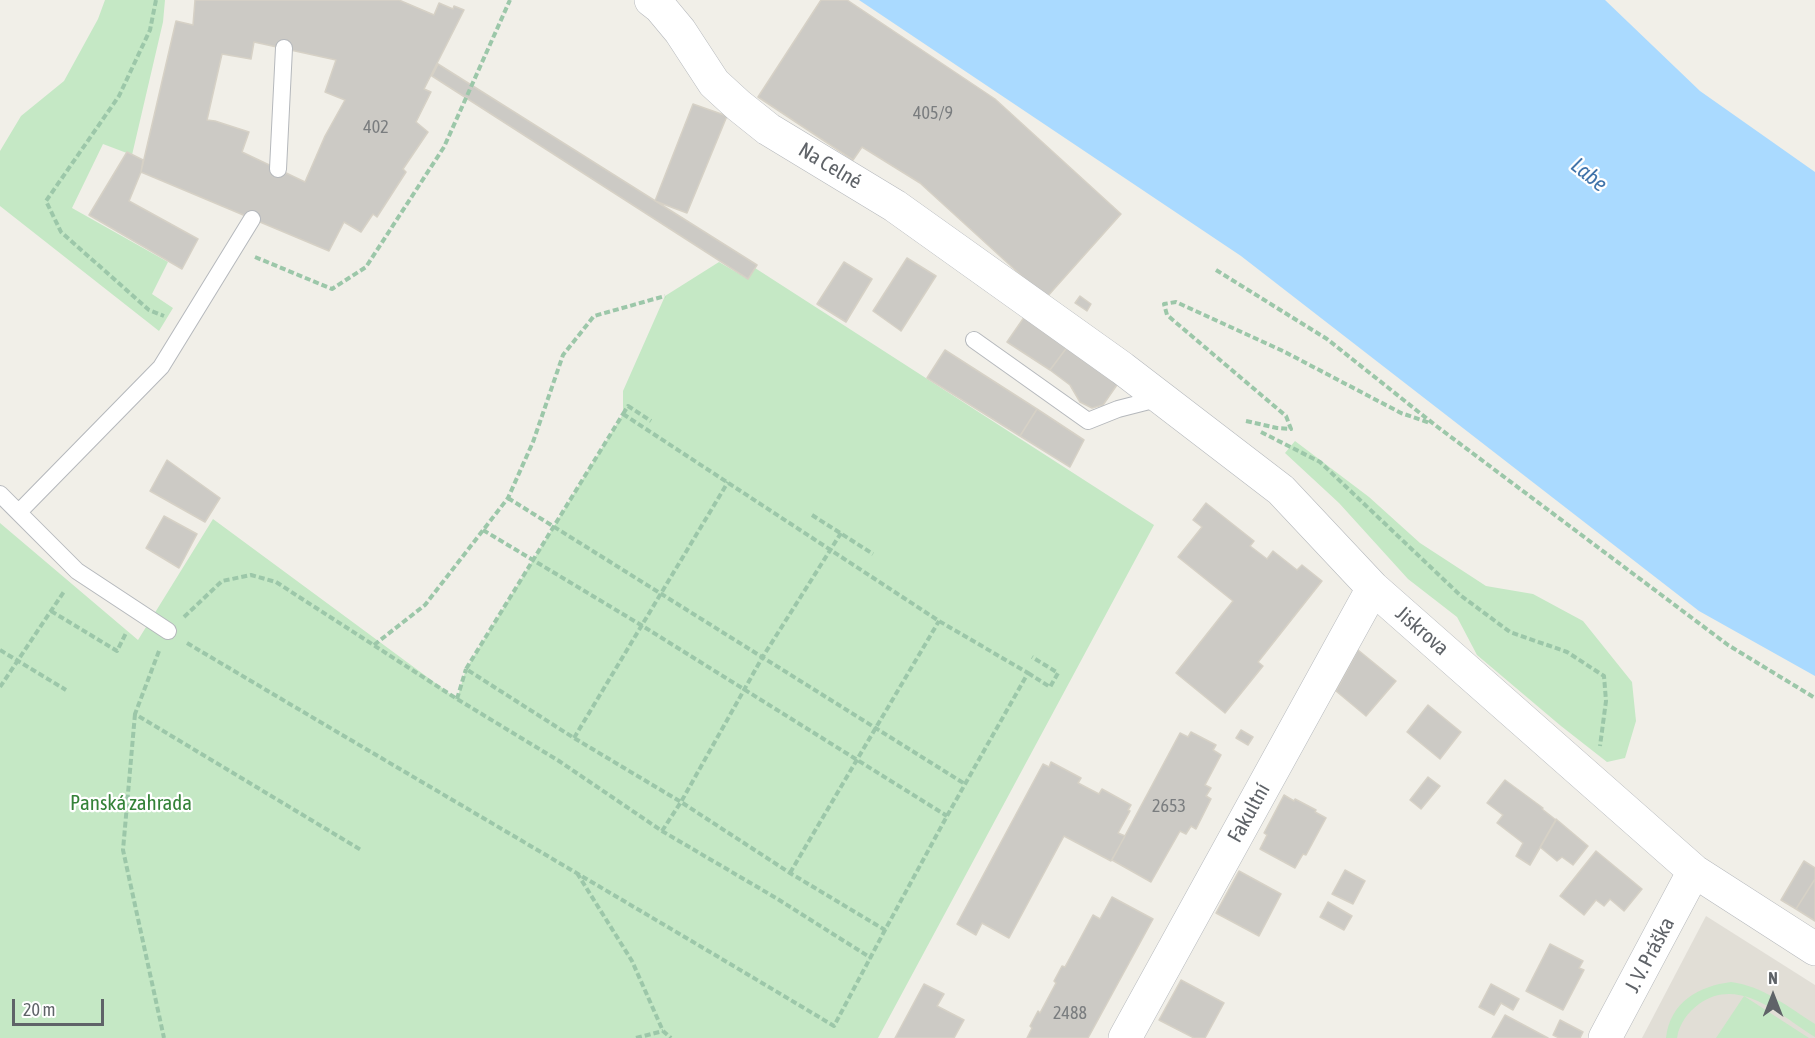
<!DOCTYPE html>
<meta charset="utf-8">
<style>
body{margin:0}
#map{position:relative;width:1815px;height:1038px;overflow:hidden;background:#f1efe8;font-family:"Asap Condensed",sans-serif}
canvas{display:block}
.north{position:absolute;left:1743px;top:966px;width:60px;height:60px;-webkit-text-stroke:4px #fff;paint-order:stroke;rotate:0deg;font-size:16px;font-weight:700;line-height:24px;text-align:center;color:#5f6368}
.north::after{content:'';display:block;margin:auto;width:21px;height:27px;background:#5f6368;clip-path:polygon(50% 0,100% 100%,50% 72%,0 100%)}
.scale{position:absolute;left:12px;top:999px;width:92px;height:27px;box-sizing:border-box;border:3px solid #5f6368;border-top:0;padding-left:8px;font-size:18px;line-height:21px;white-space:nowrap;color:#5f6368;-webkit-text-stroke:4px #fff;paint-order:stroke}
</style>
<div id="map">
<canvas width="1815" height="1038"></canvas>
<div class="north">N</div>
<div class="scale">20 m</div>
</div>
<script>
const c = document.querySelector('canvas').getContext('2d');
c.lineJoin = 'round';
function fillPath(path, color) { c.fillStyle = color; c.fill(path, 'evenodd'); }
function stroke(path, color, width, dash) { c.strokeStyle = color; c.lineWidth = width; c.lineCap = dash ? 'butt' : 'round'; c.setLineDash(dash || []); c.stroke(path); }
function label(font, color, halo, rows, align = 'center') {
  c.font = font + ' "Asap Condensed",sans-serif'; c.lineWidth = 4.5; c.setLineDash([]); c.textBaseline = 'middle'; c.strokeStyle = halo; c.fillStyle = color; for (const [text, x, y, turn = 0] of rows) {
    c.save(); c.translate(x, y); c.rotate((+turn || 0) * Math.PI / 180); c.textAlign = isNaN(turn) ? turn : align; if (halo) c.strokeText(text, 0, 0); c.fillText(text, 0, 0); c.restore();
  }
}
fillPath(new Path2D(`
 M1706,916L1815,985V1038H1642Z`), '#e1ded6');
fillPath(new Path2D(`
 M105,0H165L163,22L132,155L103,144L72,208L168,262L152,294L173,308L159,331L0,206V151L21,116L64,81L98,19Z
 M719,262L748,279L755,268L1154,525L878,1038H0V523L138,640L213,519L457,699L466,669L623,414V391L665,296Z
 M1295,441L1369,497L1420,543L1486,586L1533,594L1583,621L1632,682L1636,721L1625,758L1607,762L1561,726L1477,655L1457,617L1408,579L1339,503L1285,453Z
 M1731,982C1763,986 1788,1007 1815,1024V1037C1781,1016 1739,975 1699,1004C1688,1012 1679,1024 1677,1038H1666C1670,1002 1699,986 1731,982Z
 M1744,996L1809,1038H1716Z`), '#c5e8c5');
fillPath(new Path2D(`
 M859,0H1605L1700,91L1815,172V676L1699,611L1241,256Z`), '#aadaff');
const building = new Path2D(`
 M195,0H399L434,15L439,3L453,9L454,6L464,10L424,89L431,92L416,122L428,132L403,169L406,172L377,217L373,214L361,232L344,222L329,251L141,172L176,21L193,25ZM254,42L336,60L325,92L345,100L325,136L305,182L242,152L249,132L215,121L207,120L222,54L251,59Z
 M821,0H847L995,99L1121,214L1046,298L920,183L862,147L853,160L758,97Z
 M438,64L757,265L748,279L432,76Z
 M693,104L727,116L687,213L655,201Z
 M127,152L143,160L141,172L129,201L198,239L182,269L89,215Z
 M907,258L936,276L901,331L873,311Z
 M844,262L872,279L846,322L817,304Z
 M1080,296L1091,304L1087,311L1075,303Z
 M1025,316L1068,346L1050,370L1007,342Z
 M1068,346L1119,382L1103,405L1092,408L1080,402L1070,385L1050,370Z
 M945,350L1037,409L1020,436L927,378Z
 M1037,409L1084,440L1070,467L1020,436Z
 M167,460L220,498L205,522L150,491Z
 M1206,503L1254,541L1250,546L1267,559L1273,551L1297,570L1302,565L1322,581L1258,662L1263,666L1225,713L1176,673L1233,601L1178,557L1202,527L1193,520Z
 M164,516L197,534L179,568L146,548Z
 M1358,650L1396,681L1366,716L1336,691Z
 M1428,705L1461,732L1440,759L1407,732Z
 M1241,730L1253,737L1248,745L1236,738Z
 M1191,732L1216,745L1213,750L1221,755L1205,785L1211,788L1206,796L1211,799L1196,829L1191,826L1186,834L1180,831L1151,882L1112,860L1180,733L1188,737Z
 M1051,762L1081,778L1078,783L1099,794L1102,789L1131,805L1128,810L1130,811L1118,833L1125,836L1111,861L1064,836L1009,938L982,923L976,935L957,924L1043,764L1049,767Z
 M1428,777L1440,786L1421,809L1410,800Z
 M1505,780L1543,808L1542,809L1556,820L1530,865L1516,856L1523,843L1497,823L1503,815L1487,803Z
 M1284,795L1294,801L1295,799L1316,810L1315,812L1326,818L1306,855L1303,854L1295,868L1260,849L1267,835L1264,833Z
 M1556,819L1588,846L1573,865L1562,857L1557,861L1540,847Z
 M1596,851L1642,889L1624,911L1610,899L1604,906L1596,900L1584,915L1560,896Z
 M1804,861L1815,868V879L1796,909L1781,900Z
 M1345,870L1365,881L1353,904L1332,894Z
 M1239,871L1281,894L1259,936L1216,913Z
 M1815,879V921L1796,909Z
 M1112,897L1153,919L1088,1038H1027L1032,1028L1030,1026L1038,1011L1040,1013L1056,983L1054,981L1062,966L1065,967L1093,915L1100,919Z
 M1328,902L1352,916L1344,930L1320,917Z
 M1550,944L1583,961L1579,968L1584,970L1563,1010L1526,991Z
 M1181,980L1224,1003L1205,1038H1194L1159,1020Z
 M924,984L944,994L937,1006L964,1020L954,1038H895Z
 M1491,984L1519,999L1513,1010L1501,1003L1494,1015L1479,1007Z
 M1505,1015L1548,1038H1492Z
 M1560,1020L1583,1032L1580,1038H1559L1553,1035Z`);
fillPath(building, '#cccac5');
stroke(building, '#d6d1c6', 1.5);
const service = new Path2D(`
 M278,169L284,48
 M974,340L1088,421L1118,409L1161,398
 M0,494L77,571L168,631
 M19,512L161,367L252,219`);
const minor = new Path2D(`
 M651,0L660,7L680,31L714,83L738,105L768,129L895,206L1122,368L1281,490L1373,588L1694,871L1815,949
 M1125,1038L1373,588
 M1605,1038L1694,871`);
stroke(service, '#b5b8bc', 18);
stroke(minor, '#b5b8bc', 34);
stroke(new Path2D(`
 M156,0L150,30L119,96L46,201L61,232L149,310L164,316
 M255,257L332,289L366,267L444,147L510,0
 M1216,270L1327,339L1435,425L1728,645L1815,698
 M623,414L939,621L1028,673L947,816L885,930L790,873L681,802L574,738L466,669Z
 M623,414L628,406L651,421
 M1246,421L1277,428L1291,429L1286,416L1167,315L1164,304L1176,302L1283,351L1401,413L1430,423
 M1261,432L1320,462L1460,595L1510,632L1567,652L1604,676L1606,701L1600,746
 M508,498L965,784
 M812,515L873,554
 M483,530L641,625L947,816
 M51,611L117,651L126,633
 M184,617L222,581L251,575L276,582L457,699L559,761L662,831L776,898L871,958
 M187,643C402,771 619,897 834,1026L885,930
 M374,645L425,605L508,498L533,442L563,355L594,316L665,296
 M0,650L66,690
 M159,651L135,714L361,850
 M1028,673L1050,687L1058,673L1032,657
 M0,687L65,590
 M457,699L466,669
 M135,714L123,850L164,1038
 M574,738L728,482
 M662,831L681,802L762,658L841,533
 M577,873L632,961L663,1031L671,1038
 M790,873L939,621
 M636,1038L663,1031`), '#9cc7a9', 4, [6, 3]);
stroke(service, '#fff', 16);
stroke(minor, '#fff', 33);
label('18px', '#7a7d7f', null, [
 ["405/9",933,113],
 ["402",376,127],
 ["2653",1169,806],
 ["2488",1070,1013]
]);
label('21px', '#5f6368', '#fff', [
 ["Na Celné",830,166,31],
 ["Jiskrova",1422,631,41],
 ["Fakultní",1249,813,-61],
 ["J. V. Práška",1650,955,-62]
]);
label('21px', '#348238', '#fff', [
 ["Panská zahrada",131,803]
]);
label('italic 22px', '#4174aa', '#fff', [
 ["Labe",1589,175,39]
]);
</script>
